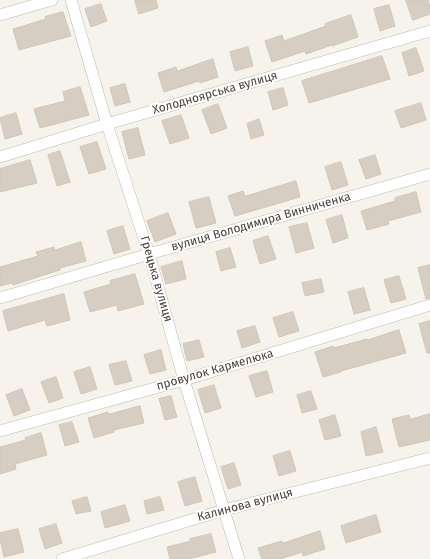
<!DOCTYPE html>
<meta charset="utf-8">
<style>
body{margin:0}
canvas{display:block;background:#f5f3ec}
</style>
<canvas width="430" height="559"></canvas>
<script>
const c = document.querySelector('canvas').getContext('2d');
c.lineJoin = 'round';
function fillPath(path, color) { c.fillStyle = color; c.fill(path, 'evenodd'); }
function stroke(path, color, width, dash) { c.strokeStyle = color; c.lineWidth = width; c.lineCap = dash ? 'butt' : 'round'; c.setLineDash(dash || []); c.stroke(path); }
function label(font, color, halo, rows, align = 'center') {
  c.font = font + ' "Fira Sans",sans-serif'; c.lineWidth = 4; c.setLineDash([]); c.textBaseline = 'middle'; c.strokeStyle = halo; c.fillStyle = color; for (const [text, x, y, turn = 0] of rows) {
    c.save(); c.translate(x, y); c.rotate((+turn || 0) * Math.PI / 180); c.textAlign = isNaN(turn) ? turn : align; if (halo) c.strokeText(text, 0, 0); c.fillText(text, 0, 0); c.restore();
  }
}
const building = new Path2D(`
 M135,0H156L158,8L139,14Z
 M406,0H428L430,7V14L413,20Z
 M101,4L107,21L91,27L85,9Z
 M389,5L395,26L380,31L374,9Z
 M63,12L71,36L19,50L13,29L46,19L45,17Z
 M351,15L358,37L332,46V45L306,54L305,51L272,62L265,41L282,35L284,41L326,26L325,24Z
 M248,47L253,66L235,71L230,52Z
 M416,48L424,71L409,76L402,53Z
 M382,56L390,79L309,103L302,81Z
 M213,59L218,77L200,83L199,81L164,92L158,73L176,67L177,71Z
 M125,84L130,102L115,106L110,88Z
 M80,87L89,115L40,128L34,109L65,101L63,92Z
 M283,88L288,105L273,110L268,92Z
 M421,103L426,120L401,128L395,111Z
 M218,104L227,128L211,134L202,110Z
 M16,113L22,134L5,139L0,118Z
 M181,115L189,138L170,144L162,121Z
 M259,119L264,135L251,139L247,124Z
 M138,128L145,155L129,159L122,132Z
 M97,142L106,169L89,174L80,147Z
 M60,151L70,182L57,186L48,155Z
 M375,155L381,174L366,179L359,160Z
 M30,160L37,183L0,192V169Z
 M341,162L348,185L332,190L325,167Z
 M296,181L300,197L235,216L228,196L243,191L245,196Z
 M416,192L421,212L388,221L389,224L367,230L361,211L395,201V198Z
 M209,197L216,223L196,228L189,202Z
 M168,213L176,234L155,242L147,221Z
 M342,215L348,238L333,243L326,220Z
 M307,223L314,248L296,253L289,227Z
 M123,226L130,249L114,254L107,231Z
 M268,236L276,259L260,264L253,241Z
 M81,242L86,261L60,268V270L13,285L12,283L0,286V267L38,256L36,252L54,247V250Z
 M230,248L236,267L221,271L216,252Z
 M182,261L186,279L166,284L161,267Z
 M430,265V298L426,299L418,268Z
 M135,274L144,304L118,311L117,305L90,312L84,292L111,284L110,281Z
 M399,276L406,299L391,303L384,280Z
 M321,279L324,292L305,296L302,283Z
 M364,288L370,310L354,314L348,292Z
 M64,294L70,320L47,326L45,320L8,331L3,311Z
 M293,312L299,331L279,337L273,318Z
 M430,321V353H427L419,324Z
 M255,326L260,342L242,348L237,331Z
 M399,330L406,353L341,371V372L323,377L315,352L333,346L334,348L367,339V340Z
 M199,340L204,357L187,361L183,344Z
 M161,350L166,370L150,374L144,355Z
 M126,361L132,381L115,385L109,365Z
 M90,367L97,389L81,394L74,372Z
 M267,371L273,392L256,397L249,376Z
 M56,377L63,398L49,403L41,382Z
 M214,385L221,408L205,413L198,390Z
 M22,389L30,410L14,416L6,395Z
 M311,391L317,409L302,413L297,395Z
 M171,396L177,417L165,420L159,399Z
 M140,406L144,423L114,430V432L94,438L88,418L108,412L109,414Z
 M430,414V440L399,447L392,419L409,415L410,419Z
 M335,415L341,436L325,440L319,420Z
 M72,422L79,442L65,446L59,425Z
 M376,427L383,452L366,456L361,432Z
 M41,433L47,455L15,464L16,469L0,474V447L26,440L25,438Z
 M290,451L296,471L279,476L273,456Z
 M234,463L241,485L228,489L221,467Z
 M195,477L202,501L185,506L178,482Z
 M87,497L91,511L76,514L72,501Z
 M160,497L164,510L147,514L144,501Z
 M125,505L130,521L105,528L101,512Z
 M376,515L381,532L346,543L341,526Z
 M56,524L62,543L45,549L39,529Z
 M18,529L24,552L4,557L0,539V533Z
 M320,531L325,549L303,556L302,552L280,559H262L258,548L282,541L283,543Z
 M211,534L216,552L189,559H170L167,547L191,541L190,539Z`);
fillPath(building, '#d6cec2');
stroke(building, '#d1c6b5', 1);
const minor = new Path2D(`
 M71,0L107,124L149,254L184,380L239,559
 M0,15L52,0
 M0,157L107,124L430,31
 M0,298L149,254L430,174
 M0,431L184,380L430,305
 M62,559L224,510L430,458`);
stroke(minor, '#c1baaf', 12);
stroke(minor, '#fff', 11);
label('12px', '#4a433a', '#fff', [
 ["Холодноярська вулиця",215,93,-16],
 ["вулиця Володимира Винниченка",261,222,-16],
 ["Грецька вулиця",156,279,74],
 ["провулок Кармелюка",215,370,-16],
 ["Калинова вулиця",245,505,-15]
]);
</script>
